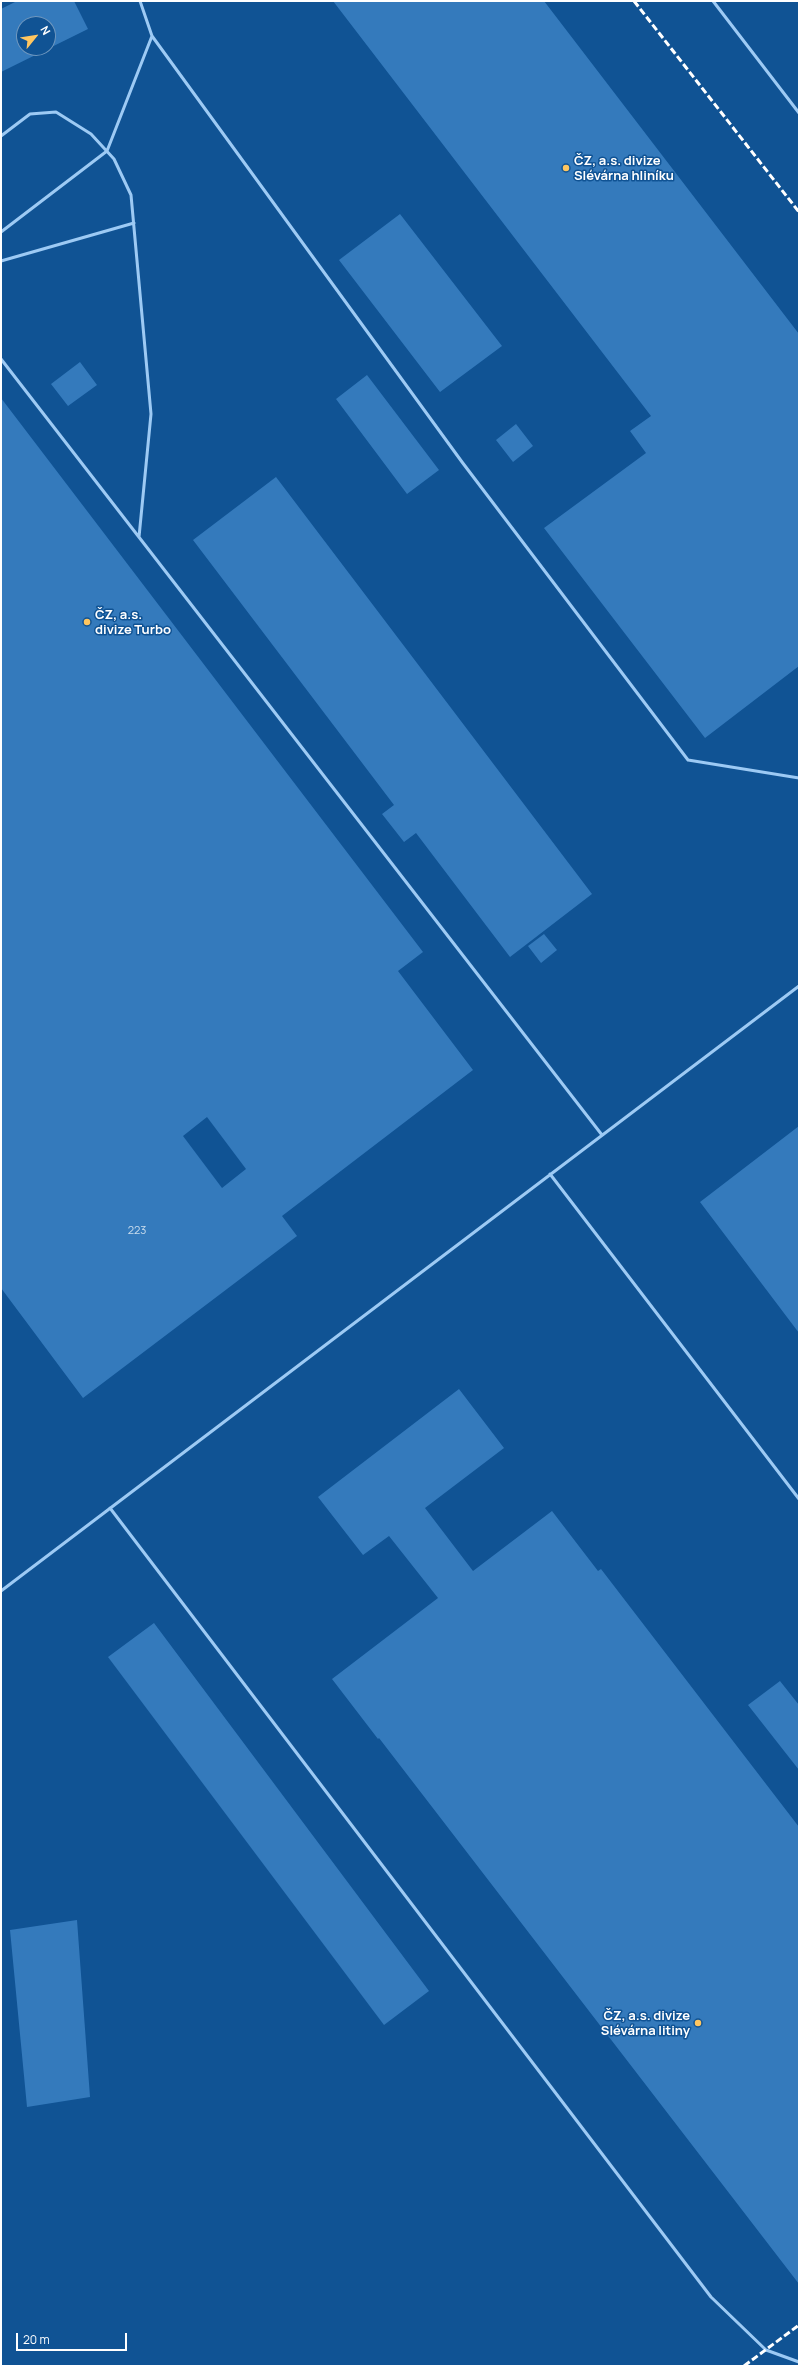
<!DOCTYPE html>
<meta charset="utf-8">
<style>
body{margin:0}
#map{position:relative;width:800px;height:2367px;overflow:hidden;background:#105394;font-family:Manrope,sans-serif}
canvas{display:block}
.frame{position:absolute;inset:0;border:2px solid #fff;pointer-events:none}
.north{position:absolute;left:16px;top:16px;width:40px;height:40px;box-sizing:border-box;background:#105394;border:1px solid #7098bf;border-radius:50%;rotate:60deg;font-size:11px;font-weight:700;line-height:16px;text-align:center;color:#fff}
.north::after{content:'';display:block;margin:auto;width:14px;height:18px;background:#ffc660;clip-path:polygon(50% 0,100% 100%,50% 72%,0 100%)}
.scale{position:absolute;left:16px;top:2333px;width:111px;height:18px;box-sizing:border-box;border:2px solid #fff;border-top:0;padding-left:5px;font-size:12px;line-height:14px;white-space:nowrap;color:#fff;-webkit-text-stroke:3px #105394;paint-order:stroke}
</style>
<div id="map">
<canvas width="800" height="2367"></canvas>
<div class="frame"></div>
<div class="north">N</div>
<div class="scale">20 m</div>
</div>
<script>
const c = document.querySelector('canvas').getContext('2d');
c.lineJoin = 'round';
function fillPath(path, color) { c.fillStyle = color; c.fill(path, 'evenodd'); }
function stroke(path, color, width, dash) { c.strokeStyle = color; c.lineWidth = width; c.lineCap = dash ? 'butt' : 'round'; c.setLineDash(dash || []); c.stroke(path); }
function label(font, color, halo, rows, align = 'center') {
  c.font = font + ' Manrope,sans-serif'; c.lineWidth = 3; c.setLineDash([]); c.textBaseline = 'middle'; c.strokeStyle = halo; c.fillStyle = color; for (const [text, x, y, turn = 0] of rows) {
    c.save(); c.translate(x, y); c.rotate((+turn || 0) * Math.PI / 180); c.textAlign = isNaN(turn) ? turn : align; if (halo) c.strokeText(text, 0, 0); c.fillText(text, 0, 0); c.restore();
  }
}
fillPath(new Path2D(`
 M17,1H74L88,29L1,72V9ZM24,24H48V48H24Z
 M333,1H544L799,334V666L705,738L544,528L646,453L630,431L651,416Z
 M400,214L502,346L440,392L339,260Z
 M80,362L97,385L68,406L51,384Z
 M367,375L439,470L407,494L336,399Z
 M1,398L423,952L398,971L473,1070L282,1216L297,1236L83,1398L1,1288ZM207,1117L246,1169L222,1188L183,1136Z
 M516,424L533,446L513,462L496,440Z
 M276,477L592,894L510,957L416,833L404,842L382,814L394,805L193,540Z
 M544,934L557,950L541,963L528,946Z
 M799,1126V1333L700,1202Z
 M459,1389L504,1448L425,1508L473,1571L552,1511L598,1571L601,1569L799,1827V2284L379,1738L378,1739L332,1679L438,1598L389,1536L363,1555L318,1497Z
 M154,1623L429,1991L384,2025L108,1657Z
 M780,1681L799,1705V1770L748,1705Z
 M77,1920L90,2097L27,2107L10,1930Z`), '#347abc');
stroke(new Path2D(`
 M140,1L152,36L462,462L688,760L799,778
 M713,1L799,113
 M1,136L30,114L56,112L91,134L114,159L131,195L151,414L139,537
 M1,232L107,151L152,36
 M1,261L134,223
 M1,359L602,1135
 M550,1174L799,1499
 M110,1508L711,2297L766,2350L799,2362
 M1,1591L799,986`), '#9dcaf4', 3);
stroke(new Path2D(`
 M634,1L799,212
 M744,2366L799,2325`), '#fff', 3, [7, 3]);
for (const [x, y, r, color] of [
 [566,168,4,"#ffc660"],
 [87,622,4,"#ffc660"],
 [698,2023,4,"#ffc660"]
]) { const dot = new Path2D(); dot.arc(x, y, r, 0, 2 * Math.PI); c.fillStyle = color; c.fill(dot); stroke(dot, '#105394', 1.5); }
label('11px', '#ccdeee', null, [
 ["223",137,1231]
]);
label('bold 13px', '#fff', '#105394', [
 ["ČZ, a.s. divize",574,161],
 ["Slévárna hliníku",574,176],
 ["ČZ, a.s.",95,615],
 ["divize Turbo",95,630],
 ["ČZ, a.s. divize",690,2016,"right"],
 ["Slévárna litiny",690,2031,"right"]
], 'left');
</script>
